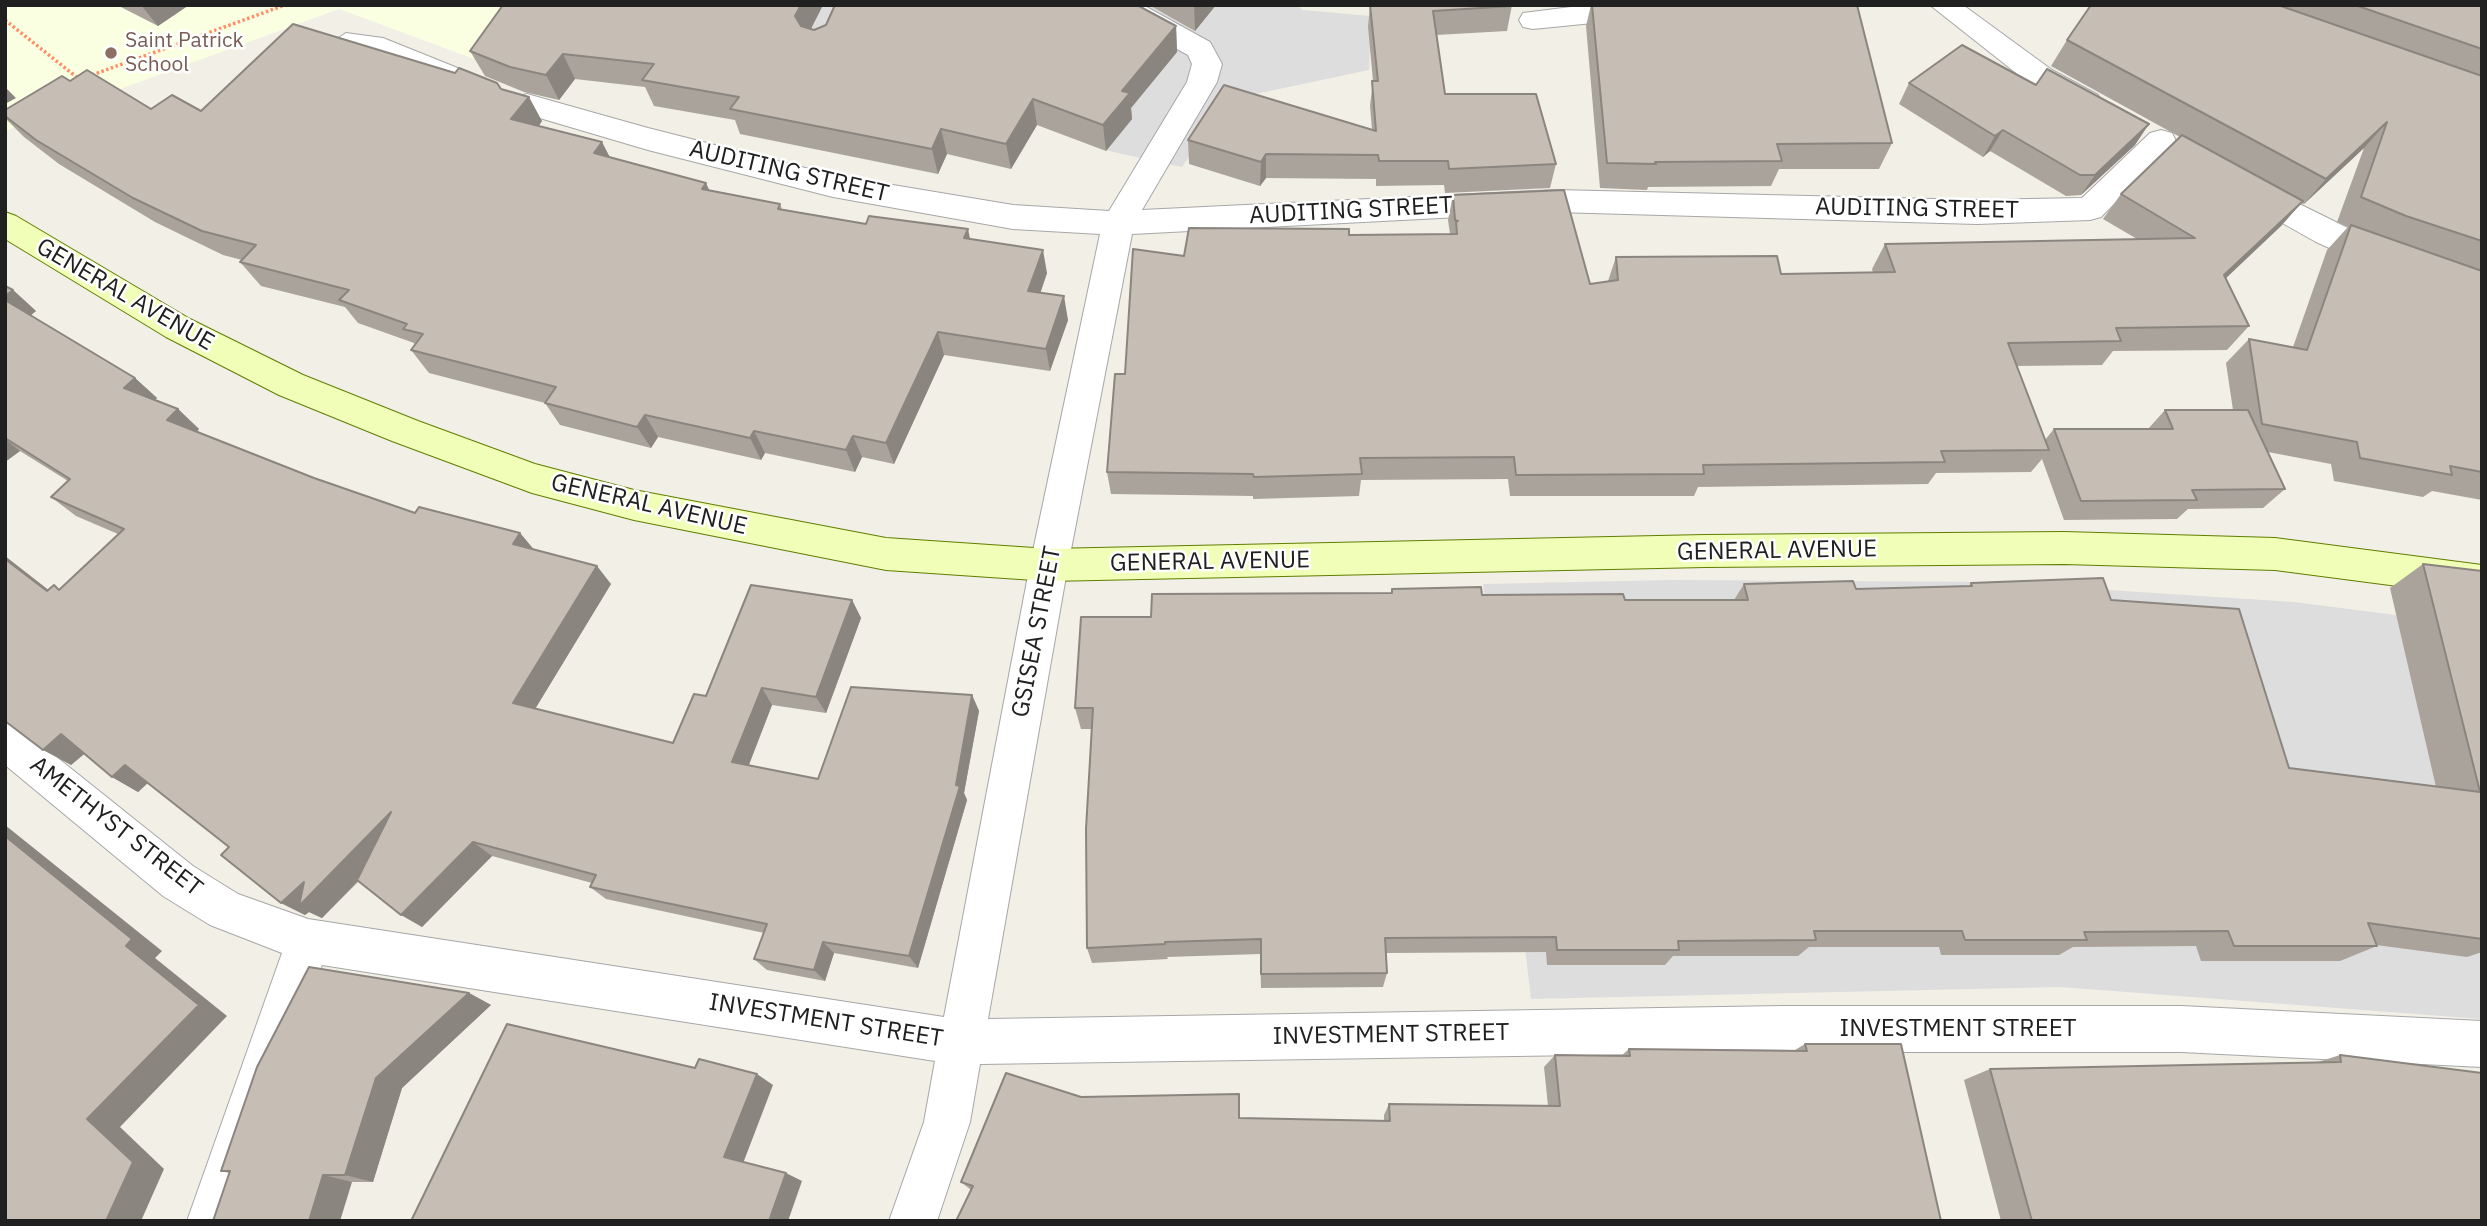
<!DOCTYPE html>
<style>
body{margin:0}
#map{position:relative;width:2487px;height:1226px;overflow:hidden;background:#f1efe6;font-family:"IBM Plex Sans",sans-serif}
canvas{display:block}
.frame{position:absolute;inset:0;border:7px solid #202020;pointer-events:none}
</style>
<div id="map">
<canvas width="2487" height="1226"></canvas>
<div class="frame"></div>
</div>
<script>
const c = document.querySelector('canvas').getContext('2d');
c.lineJoin = 'round';
function fillPath(path, color) { c.fillStyle = color; c.fill(path, 'evenodd'); }
function stroke(path, color, width, dash) { c.strokeStyle = color; c.lineWidth = width; c.lineCap = dash ? 'butt' : 'round'; c.setLineDash(dash || []); c.stroke(path); }
function label(font, color, halo, rows, align = 'center') {
  c.font = font + ' "IBM Plex Sans",sans-serif'; c.lineWidth = 5; c.setLineDash([]); c.textBaseline = 'middle'; c.strokeStyle = halo; c.fillStyle = color; for (const [text, x, y, turn = 0] of rows) {
    c.save(); c.translate(x, y); c.rotate((+turn || 0) * Math.PI / 180); c.textAlign = isNaN(turn) ? turn : align; if (halo) c.strokeText(text, 0, 0); c.fillText(text, 0, 0); c.restore();
  }
}
fillPath(new Path2D(`
 M615,5H1296L1303,10L1371,16L1369,70L1227,100L1182,167L1109,151L966,98Z
 M1673,580L1983,582L2294,602L2482,626V1019L2060,987L1531,999L1483,584Z`), '#dedddd');
fillPath(new Path2D(`
 M5,5H615L561,91L339,9L5,131Z`), '#fbffe1');
const lane = new Path2D(`
 M346,33L383,38L480,77L483,82L473,88L373,48L339,43L337,39Z`);
const street = new Path2D(`
 M1106,5H1143L1210,42L1222,64L1217,82L1142,210L1556,190L1977,200L2082,198L2150,133L2161,130L2172,133L2176,141L2101,217L2090,220L1977,224L1556,212L1132,234L1068,565L988,1019L1783,1006H2181L2482,1021V1067L2181,1052H1783L980,1064L970,1122L937,1221H889L924,1122L935,1061L322,965L235,1221H187L282,953L210,925L163,896L5,765V722L19,727L193,866L238,894L308,919L944,1017L1030,565L1100,234L1013,229L833,197L648,150L516,111L512,104L516,97L527,94L648,128L833,175L1013,205L1109,211L1187,82L1192,64L1188,55L1110,12Z
 M1587,5H1697L1693,12L1683,14L1533,29L1523,27L1519,20L1523,13Z
 M1930,5H1963L2052,70L2098,95L2102,102L2098,109L2087,112L2030,84Z
 M2247,178L2380,244L2482,278V303L2356,260L2316,242L2236,197L2231,189L2236,181Z`);
const secondary = new Path2D(`
 M5,212L16,216L190,319L303,375L418,421L535,464L634,490L886,538L1049,549L1705,535L2064,532L2275,538L2482,565V597L2275,570L2064,564L1705,567L1049,581L886,570L634,520L532,493L392,441L279,395L166,337L5,239Z`);
stroke(lane, '#a7a7a7', 2);
stroke(street, '#a7a7a7', 2);
stroke(secondary, '#607e00', 2);
stroke(new Path2D(`
 M5,20L79,79
 M92,75L285,5`), '#ff8d69', 3.5, [2.5, 2.5]);
fillPath(lane, '#fff');
fillPath(street, '#fff');
fillPath(secondary, '#f1feb7');
fillPath(new Path2D(`
 M117,5H189L158,26Z
 M503,5H823L811,29L814,30L1176,26L1177,52L1131,108L1132,119L1106,151L1037,125L1011,169L947,154L938,174L740,134L735,120L654,106L645,87L575,79L559,100L524,92L485,76L470,51Z
 M1149,5H1216L1195,31Z
 M1370,5H1512L1507,31L1436,35L1445,94L1556,164L1550,188L1445,193L1444,185L1376,186V179L1266,178L1260,186L1189,164L1188,140L1372,129L1370,106L1373,81L1368,27Z
 M1591,5H1857L1892,143L1879,169H1779L1771,186L1648,187L1647,190L1600,188L1586,26Z
 M2091,5H2482V500L2432,491L2423,497L2334,481L2331,464L2268,452L2285,489L2263,508L2188,509L2177,519L2064,520L2042,459L2031,472L1936,473L1928,484L1698,487L1694,496H1510L1508,479L1361,480L1359,496L1253,499V496L1111,494L1107,472L1125,374L1184,256L1349,235L1450,234L1448,220L1453,195L1590,284L1608,281L1616,257L1781,274L1873,273L1872,269L1885,244L2137,239L2103,219L2121,194L2180,137L2051,66L2067,40ZM2364,148L2337,222L2348,227L2327,250L2293,347L2249,339L2226,363L2233,410H2165L2148,429H2054L2045,440L2017,366L2102,365L2113,351L2227,350L2249,326L2225,278L2281,226L2301,203L2304,204Z
 M70,81L151,109L201,111L501,89L542,121L539,126L610,157L710,190L780,204L782,209L866,224L970,239L1047,273L1040,293L1068,320L1050,371L944,355L894,464L862,457L855,472L765,453L761,460L658,437L651,448L560,425L545,403L429,373L411,350L415,345L414,343L358,323L345,307L261,286L240,262L242,260L223,255L155,222L59,164L24,137L5,118V110Z
 M1909,83L2135,145L2081,195L2066,196L1990,151L1983,157L1899,104Z
 M5,286L13,290L36,311L31,315L135,378L157,398L155,400L178,409L199,429L197,432L314,478L415,513L520,533L534,550L611,584L535,709L673,743L706,696L852,600L861,618L826,713L772,705L749,765L818,779L972,695L979,711L964,793L967,800L918,968L834,953L825,981L767,970L754,959L764,933L606,899L590,887L592,883L492,856L422,927L359,881L322,918L309,912L305,915L281,903L229,847L148,783L138,792L112,777L84,754L71,765L48,590L60,589L118,534L76,516L51,497L68,481L20,451L5,462Z
 M2423,564L2482,571V952L2467,957L2376,945L2377,946L2340,961H2201L2196,946L2073,947L2059,955H1941L1939,947H1809L1798,956H1673L1665,965H1547L1546,952L1386,953L1387,973L1383,987L1261,988L1260,954L1167,957L1168,959L1092,963L1087,948L1092,729H1081L1075,708L1391,593L1392,589L1482,595L1625,600H1734L1744,584L1856,589L1969,586L1971,583L2111,600L2289,768L2436,787L2390,588Z
 M469,993L491,1005L402,1088L373,1182H352L229,1173L221,1171Z
 M1805,1044L1941,1221L971,1190L961,1182L1081,1097L1239,1118L1384,1121V1115L1389,1104L1548,1106L1544,1067L1555,1055L1621,1056L1629,1049L1795,1050Z
 M2340,1055L2482,1221H2001L1964,1080L1990,1069L2318,1062Z`), '#aaa39c');
fillPath(new Path2D(`
 M141,5H189L158,26Z
 M801,5H823L804,42L795,16Z
 M1194,5H1216L1195,31Z
 M1176,26L1177,52L1131,108L1132,119L1106,151L1103,125L1122,91Z
 M563,54L575,79L559,100L546,75Z
 M5,87L16,98L5,104Z
 M529,97L542,121L525,143L511,119Z
 M1033,99L1037,125L1011,169L1006,144Z
 M2387,122L2364,148L2304,204L2326,179Z
 M2149,124L2135,145L2081,195L2095,175Z
 M941,129L947,154L938,174L932,149Z
 M2003,130L1990,151L1983,157L1995,136Z
 M602,142L615,167L594,153Z
 M1266,154V178L1260,186L1261,162Z
 M706,183L717,207L702,189Z
 M2303,201L2281,226L2203,300L2224,275Z
 M968,229L973,253L964,238Z
 M1043,250L1047,273L1033,315L1028,291Z
 M13,290L36,311L26,319L5,301V296Z
 M1064,296L1068,320L1050,371L1046,349Z
 M938,332L944,355L894,464L886,443Z
 M135,378L157,398L147,408L124,388Z
 M178,409L199,429L189,440L167,420Z
 M645,415L658,437L651,448L637,427Z
 M754,431L765,453L761,460L750,438Z
 M853,436L862,457L855,472L846,450Z
 M5,439L20,451L5,462Z
 M520,533L536,552L513,544Z
 M5,556L73,609L47,591L5,559Z
 M597,566L611,584L529,719L513,703Z
 M852,600L861,618L826,713L816,697Z
 M762,688L772,705L744,777L732,762Z
 M972,695L979,711L964,793L967,800L918,968L909,956L956,785Z
 M61,734L89,750L71,765L43,750Z
 M125,765L151,780L138,792L112,777Z
 M391,812L411,826L322,918L309,912L305,915L281,903L304,882Z
 M5,825L162,951L155,958L227,1016L120,1127L164,1169L141,1221H106L87,1119L126,946L5,836Z
 M473,842L492,856L422,927L401,915Z
 M823,942L834,953L825,981L814,970Z
 M469,993L491,1005L402,1088L373,1182L345,1175L376,1078Z
 M757,1074L773,1085L742,1166L724,1157Z
 M786,1173L802,1181L788,1221H769Z
 M323,1175L352,1182L340,1221H309Z`), '#8b857f');
const building = new Path2D(`
 M503,5H801L795,16L801,26L814,30L826,25L835,5H1137L1176,26L1122,91L1130,93L1103,125L1033,99L1006,144L941,129L932,149L730,109L739,97L642,80L654,64L563,54L546,75L510,67L470,51Z
 M1370,5H1512V6L1433,11L1445,94H1536L1556,164L1449,169L1448,161H1379L1378,155L1266,154L1261,162L1188,140L1224,85L1376,131L1372,81H1378Z
 M1592,5H1857L1892,143L1777,144L1782,161L1655,162L1656,164L1607,163Z
 M2091,5H2278L2482,76V241L2406,216L2361,197L2387,122L2326,179L2067,40Z
 M2355,5H2482V49Z
 M293,24L455,73L459,68L497,83L501,89L529,97L511,119L602,142L594,153L706,183L702,189L780,204L778,209L866,224L869,216L968,229L964,238L1043,250L1028,291L1064,296L1046,349L938,332L886,443L853,436L846,450L754,431L750,438L645,415L637,427L545,403L556,387L411,350L423,334L403,329L407,324L339,300L349,290L240,262L256,245L202,231L133,198L36,140L5,116V110L62,76L70,81L87,70L151,109L172,95L201,111Z
 M1962,45L2036,85L2047,69L2149,124L2095,175H2080L2003,130L1995,136L1909,83Z
 M2182,135L2303,201L2224,275L2249,326L2116,328L2121,341L2008,343L2049,450L1941,451L1945,462L1703,465L1704,474L1516,475L1514,457L1360,458L1362,474L1254,477L1253,474L1107,472L1115,374H1125L1133,249L1184,256L1189,228L1349,229V235L1457,234L1456,221H1458L1455,220L1453,195L1564,190L1590,284L1618,280L1616,257L1777,256L1781,274L1895,272L1885,244L2195,238L2121,194Z
 M2351,225L2482,271V472L2450,466L2452,475L2360,458L2357,442L2262,424L2249,339L2307,350Z
 M5,286L13,290L5,296Z
 M5,300L135,378L124,388L178,409L167,420L314,478L415,513L419,507L520,533L513,544L597,566L513,703L673,743L694,694L706,696L751,585L852,600L816,697L762,688L732,762L818,779L851,687L972,695L956,785L960,786L909,956L823,942L814,970L754,959L767,924L590,887L596,875L473,842L401,915L357,880L391,812L299,906L304,882L281,903L221,855L229,847L125,765L112,777L61,734L43,750L5,721V559L47,591L54,585L59,590L124,529L51,497L70,479L5,438Z
 M2165,410H2248L2285,489L2192,490L2197,500L2081,501L2054,429H2173Z
 M2423,564L2482,571V939L2368,923L2377,946H2234L2228,931L2084,932L2087,940H1965L1962,931H1814L1816,940L1678,941L1679,950H1557L1556,937L1385,938L1387,973L1261,974V939L1165,942V944L1087,948L1086,829L1093,708H1075L1081,617H1151L1152,594L1392,593V589L1481,587L1482,595L1623,594L1625,600H1748L1744,584L1853,581L1856,589L1972,586L1971,583L2103,578L2111,600L2239,609L2289,768L2480,792Z
 M5,836L132,939L126,946L199,1005L87,1119L133,1162L106,1221H5Z
 M309,967L469,993L376,1078L345,1175H323L309,1221H213L230,1171H221L257,1067Z
 M507,1024L695,1068L699,1059L757,1074L724,1157L786,1173L769,1221H411Z
 M1805,1044H1901L1941,1221H956L973,1186L961,1182L1006,1073L1081,1097L1239,1094V1118L1390,1121L1389,1104L1560,1106L1555,1055L1630,1056L1629,1049L1807,1051Z
 M2340,1055L2482,1073V1221H2032L1990,1069L2341,1062Z`);
fillPath(building, '#c6beb5');
stroke(building, '#8b857f', 2);
for (const [x, y, r, color] of [
 [111,53,7,"#8d6e63"]
]) { const dot = new Path2D(); dot.arc(x, y, r, 0, 2 * Math.PI); c.fillStyle = color; c.fill(dot); stroke(dot, '#fff', 2.5); }
label('21px', '#785e54', '#fff', [
 ["Saint Patrick",125,41],
 ["School",125,65]
], 'left');
label('24px', '#202020', '#fff', [
 ["AUDITING STREET",789,172,13],
 ["AUDITING STREET",1917,209,1],
 ["AUDITING STREET",1351,211,-3],
 ["GENERAL AVENUE",125,295,30],
 ["GENERAL AVENUE",649,505,13],
 ["GENERAL AVENUE",1777,551,-1],
 ["GENERAL AVENUE",1210,562,-1],
 ["GSISEA STREET",1037,632,-79],
 ["AMETHYST STREET",116,827,38],
 ["INVESTMENT STREET",826,1021,9],
 ["INVESTMENT STREET",1958,1029],
 ["INVESTMENT STREET",1391,1035,-1]
]);
</script>
